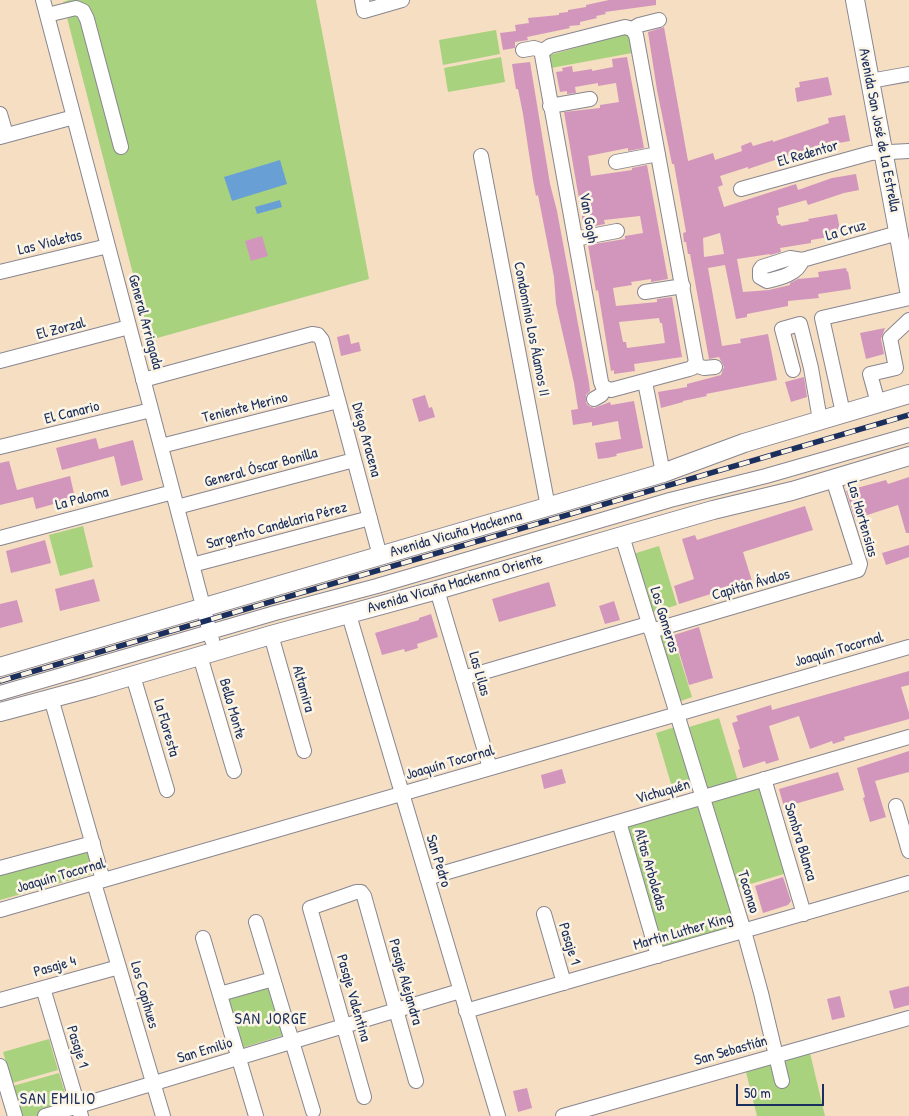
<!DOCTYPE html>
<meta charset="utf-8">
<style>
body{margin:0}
#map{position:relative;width:909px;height:1116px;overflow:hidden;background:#f5dec2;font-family:"Patrick Hand",sans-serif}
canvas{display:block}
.scale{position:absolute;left:736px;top:1084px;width:88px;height:22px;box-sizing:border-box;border:2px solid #1b2f5e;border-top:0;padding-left:6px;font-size:15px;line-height:18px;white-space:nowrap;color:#1b2f5e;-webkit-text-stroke:4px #fcf5e5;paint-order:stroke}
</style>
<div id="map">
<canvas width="909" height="1116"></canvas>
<div class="scale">50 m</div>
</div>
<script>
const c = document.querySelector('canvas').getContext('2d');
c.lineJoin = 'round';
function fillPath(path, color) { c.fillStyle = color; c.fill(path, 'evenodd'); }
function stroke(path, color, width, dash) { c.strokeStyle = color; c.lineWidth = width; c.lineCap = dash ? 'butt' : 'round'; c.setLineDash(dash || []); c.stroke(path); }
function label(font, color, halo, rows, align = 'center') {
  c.font = font + ' "Patrick Hand",sans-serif'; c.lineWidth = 5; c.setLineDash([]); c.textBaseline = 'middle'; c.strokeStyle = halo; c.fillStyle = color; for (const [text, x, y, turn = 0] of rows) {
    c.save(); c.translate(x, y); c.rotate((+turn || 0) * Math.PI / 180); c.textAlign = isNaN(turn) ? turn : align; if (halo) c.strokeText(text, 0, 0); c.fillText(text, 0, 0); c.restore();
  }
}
fillPath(new Path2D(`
 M69,0H316L369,279L150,340L63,2Z
 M496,30L500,54L443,65L439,40Z
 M628,33L632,53L551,68L550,55Z
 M501,57L505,82L448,92L444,68Z
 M83,526L93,567L60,576L49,535Z
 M659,546L677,605L651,613L633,554Z
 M671,629L692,697L678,702L656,634Z
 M719,718L741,791L761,786L787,873L737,888L689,727Z
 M675,727L694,787L674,794L656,733Z
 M699,804L736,926L660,948L623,826Z
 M86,849L95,873L0,900V872Z
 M273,984L288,1034L241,1048L226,998Z
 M49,1039L58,1070L12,1083L3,1052Z
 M810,1053L825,1116H757L746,1072Z
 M59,1073L69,1106L36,1116H21L13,1086Z`), '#a8d27e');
fillPath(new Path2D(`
 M280,160L287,184L232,201L224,177Z
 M280,200L282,207L257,214L255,207Z`), '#68a0d6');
fillPath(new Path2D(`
 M609,0H656V5L605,12L606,14L596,16L597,18L580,22V25L569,26L570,28L527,37L528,40L515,42V48L503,50L500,33L516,31L515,25L529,23L528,18L559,15V13L568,12V10L586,7V5Z
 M664,27L688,161L713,153L715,160L742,151L741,146L751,142L753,146L773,140V142L829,123L828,118L845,115L850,141L833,144L832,141L748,169V167L720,176L723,185L718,187L724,207L796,184L798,190L832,178L856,174L859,190L844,193L808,205L806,200L778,208L779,215L776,216L778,224H780L781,226L809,221L808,219L837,214L841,235L811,240V243L780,248L781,252L770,255V254L737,259L743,292L769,290L790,285V283L798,279L819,277L818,272L846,268L847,272L848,271L851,289L818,294L819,298L788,301V306L747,314V317L736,319L725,265L708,268L722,346L741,343L740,339L768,334L777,380L706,394L707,396L683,401V402L661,408L658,392L687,387V384L721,375L724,367L719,357L709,359L690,254H688L686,242H684L683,233L686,232L674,164H672L657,90L648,32ZM720,233L724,254L704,257L703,238Z
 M627,57L644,148L628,151V148L588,156L591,176L632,170V168L647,165L668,279L651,282V279L631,282L632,285L613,288L616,306L657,302V299L672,297L682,357L634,364L635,371L614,374V370L611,371L601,309L598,290L596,291L588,245L625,239V236L643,233L640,216L604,220L605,224L584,228L564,112L600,108V105L619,102L616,83L598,86V83L575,87L576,93L567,94V91L560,92L556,72L563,71L562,68L572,66L573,72L592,69V71L613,67L612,59ZM659,318L660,323H662L665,343L627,348L626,342H623L619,322Z
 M530,62L550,184L557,211L589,383L590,391L586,395V403L589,406L594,408L610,402L611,405L634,401L643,448L616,454L617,456L607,458L598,459L595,443L621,439L618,421L592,426V422L573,425L571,410L578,409L574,383L556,304L554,277L538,195L536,196L533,180L523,114L518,89H516L512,64Z
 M828,77L832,95L797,102L795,88L800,87L799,82Z
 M262,236L268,256L251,261L245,241Z
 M885,328L881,339L884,354L866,359L860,333Z
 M349,334L351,344L359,342L361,351L341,356L337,337Z
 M804,377L807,397L791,402L785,382Z
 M425,395L429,408L432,407L435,417L419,422L412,399Z
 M96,438L99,449L133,440L143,480L121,486L114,456L62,470L56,448Z
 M9,461L17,490L70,476L75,498L36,509L33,497L0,505V463Z
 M909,477V533H906L898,505L855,519L846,491L886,480L888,484Z
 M805,506L813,530L743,552L752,581L679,604L674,586L694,579L682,539L695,535L697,540Z
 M45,540L51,563L11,573L6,551Z
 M909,545V557L886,565L882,553Z
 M94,579L100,601L60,611L55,589Z
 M549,582L556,606L499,622L492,599Z
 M17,600L23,622L0,628V604Z
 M614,601L620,620L605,624L599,606Z
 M431,614L438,637L417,644L418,648L405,652L404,649L382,655L375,633L419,620V618Z
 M699,627L713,678L689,685L674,635Z
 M909,671V685L901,687L909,713V719L844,737L845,740L833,744L832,741L810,749L799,716L769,726L779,760L766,764L765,761L743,768L738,750L740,749L732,723L738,721L736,716L771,705L772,710Z
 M909,751V772L875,781L886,817L870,822L863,798L865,797L857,768Z
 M562,769L566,783L544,789L541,775Z
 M838,772L844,790L784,807L779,789Z
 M783,877L791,901L788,905L763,913L755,886Z
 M909,986V1005L894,1009L889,991Z
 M840,996L845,1017L832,1020L827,999Z
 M527,1088L532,1108L518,1112L513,1091Z`), '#d296bd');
const minor = new Path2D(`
 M43,0L212,640
 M362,0L364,11L402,0
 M47,15L76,8L83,11L87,19L121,147
 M625,27L632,29L636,35L696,362L692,368L689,369L611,390L603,387L601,382L542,55L543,51L550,46Z
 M632,29L639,25L659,20
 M523,50L534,48L543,51
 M870,81L909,74
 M550,106L590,99
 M0,114L6,135
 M0,137L74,117
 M481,156L548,507
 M616,162L658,154
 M741,189L871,153L909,151
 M575,239L617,231
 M802,260C798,274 780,278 767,281L760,277V270L762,267L790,258L802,260L898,233
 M0,272L108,246
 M645,292L683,286
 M0,361L129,327
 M695,365L704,368L715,367
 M793,370L782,329L800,324L811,368L820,420
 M143,380L312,334L318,335L322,340L380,556
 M645,382L663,473
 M594,399L601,395L606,388
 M878,403L870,374L896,368L890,338L909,320
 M843,413L822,318L909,298
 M161,446L338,401
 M0,447L151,410
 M177,507L354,460
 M622,536L744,931L761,993L782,1081
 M0,538L173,492
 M192,565L370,518
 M437,590L490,768
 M349,615L498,1116
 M651,631L858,570L860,564L833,479
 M271,635L304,751
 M200,656L234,771
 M133,676L167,790
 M463,678L648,624
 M0,693L275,613L377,586L670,500L766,476L909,435
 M51,698L103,880
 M764,779L804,914
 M896,806L909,851
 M619,822L658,956
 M0,868L93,843
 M427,878L909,737
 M94,883L163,1116
 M0,910L909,647
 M544,914L564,983
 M256,922L313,1111
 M203,938L256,1116
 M43,988L81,1116
 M220,994L273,979
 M0,1000L119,967
 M466,1011L909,883
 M0,1066L15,1116
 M364,1097L310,908L356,892H361L364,896L416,1081
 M45,1116L460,991
 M563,1116L909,1018`);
const major = new Path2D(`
 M855,0L909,290
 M0,667L663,473L744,443L909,394
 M0,712L94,687L271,635L437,590L622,536L713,510L792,491L909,456`);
stroke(minor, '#888690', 16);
stroke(major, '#888690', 20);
stroke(minor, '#fff', 14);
stroke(major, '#fff', 18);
const rail = new Path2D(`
 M0,681L909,415`);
stroke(rail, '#1b2f5e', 5.5);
stroke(rail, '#fcf5e5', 4, [11]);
label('15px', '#1b2f5e', '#fcf5e5', [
 ["Avenida San José de La Estrella",879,130,79],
 ["El Redentor",808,154,-16],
 ["Van Gogh",588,218,80],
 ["La Cruz",846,231,-16],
 ["Las Violetas",50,243,-14],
 ["General Arriagada",145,322,75],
 ["El Zorzal",61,329,-15],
 ["Condominio Los Álamos II",531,329,79],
 ["Teniente Merino",245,408,-14],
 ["El Canario",72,413,-14],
 ["Diego Aracena",366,440,75],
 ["General Óscar Bonilla",261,468,-15],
 ["La Paloma",82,499,-15],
 ["Las Hortensias",862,519,74],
 ["Sargento Candelaria Pérez",277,526,-15],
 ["Avenida Vicuña Mackenna",456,534,-16],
 ["Avenida Vicuña Mackenna Oriente",455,584,-16],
 ["Capitán Ávalos",751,585,-16],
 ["Los Gomeros",664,620,73],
 ["Joaquín Tocornal",839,650,-16],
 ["Las Lilas",479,674,74],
 ["Altamira",303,689,74],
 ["Bello Monte",232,709,74],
 ["La Floresta",166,728,74],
 ["Joaquín Tocornal",450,763,-16],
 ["Vichuquén",663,792,-16],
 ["Sombra Blanca",800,842,73],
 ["San Pedro",438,861,73],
 ["Altas Arboledas",650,870,74],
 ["Joaquín Tocornal",61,876,-16],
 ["Toconao",748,892,73],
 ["Martin Luther King",683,932,-16],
 ["Pasaje 1",569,944,73],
 ["Pasaje 4",55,967,-16],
 ["Pasaje Alejandra",405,982,74],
 ["Los Copihues",144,995,74],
 ["Pasaje Valentina",353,998,74],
 ["Pasaje 1",77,1047,73],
 ["San Emilio",205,1051,-17],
 ["San Sebastián",731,1051,-16]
]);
c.letterSpacing = '1px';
label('16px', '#1b2f5e', '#fcf5e5', [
 ["SAN JORGE",271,1020],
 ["SAN EMILIO",58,1100]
]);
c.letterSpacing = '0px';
</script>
